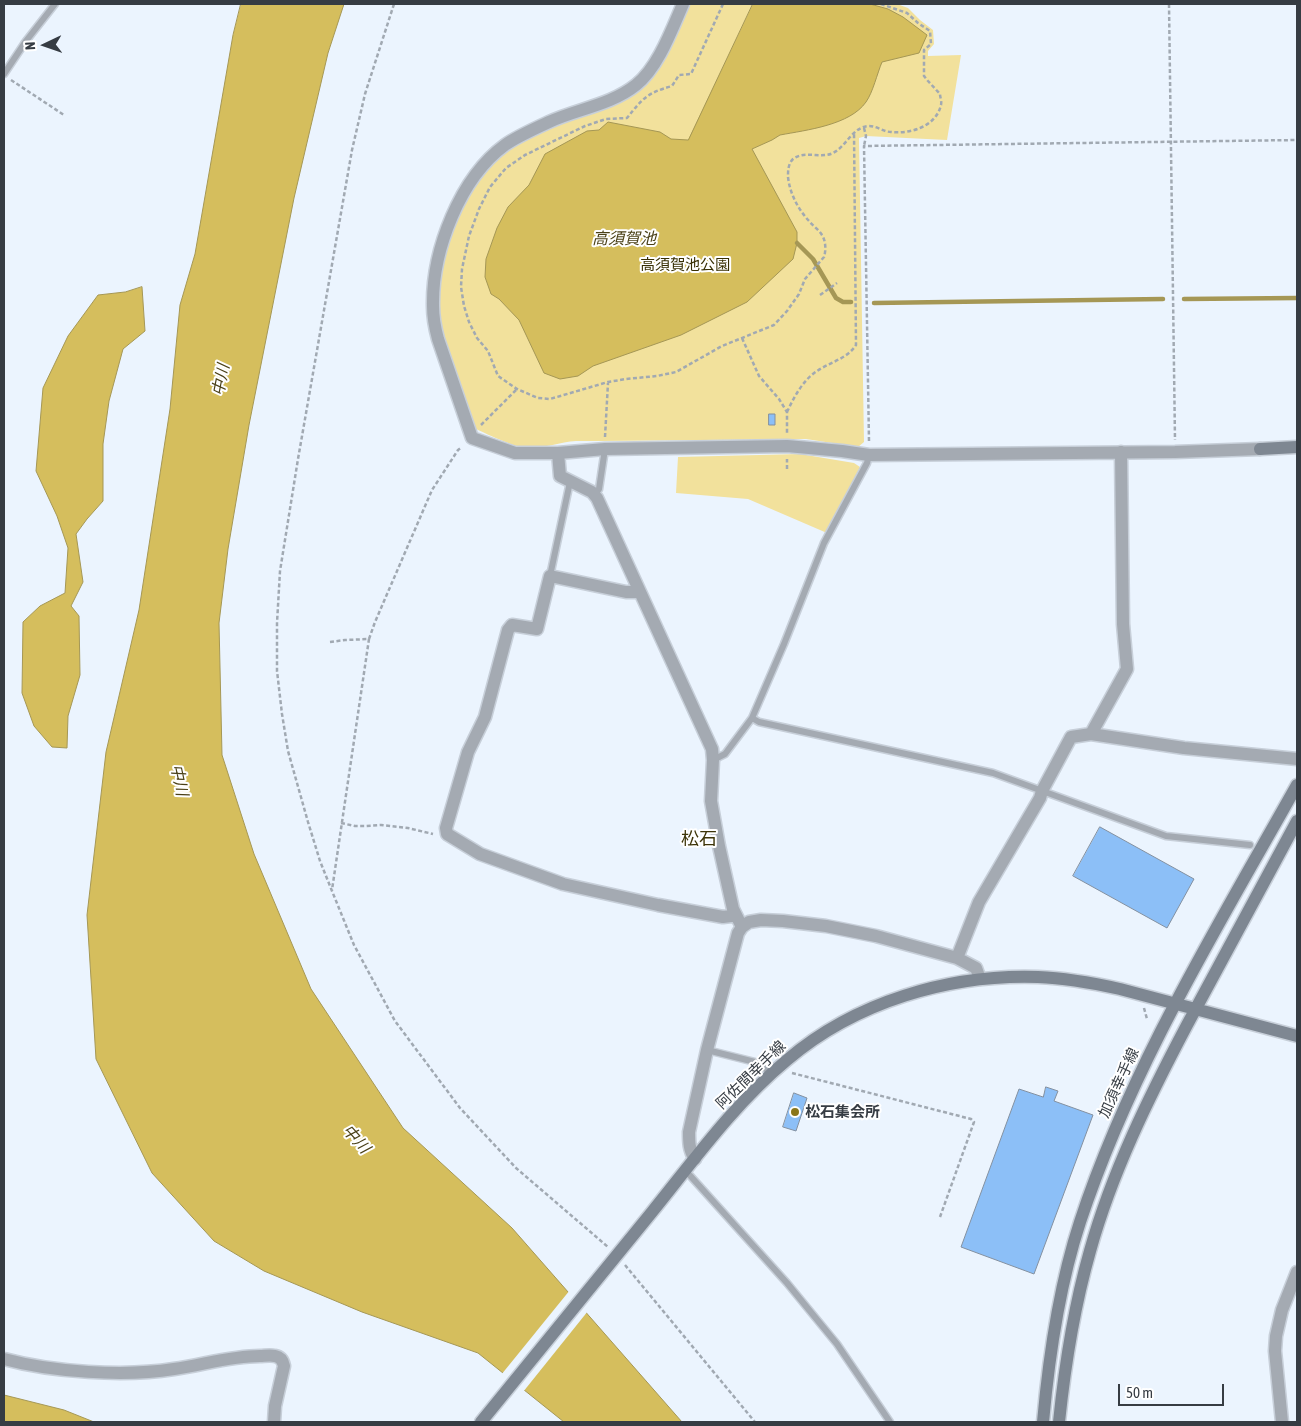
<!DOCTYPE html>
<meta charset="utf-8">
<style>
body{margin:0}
#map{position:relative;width:1301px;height:1426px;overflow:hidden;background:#ebf4fe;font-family:"Asap Condensed",sans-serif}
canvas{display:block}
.frame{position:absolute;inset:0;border:5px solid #363c43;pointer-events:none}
.north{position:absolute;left:20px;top:20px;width:50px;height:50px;-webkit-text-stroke:4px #fff;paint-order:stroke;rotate:267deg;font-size:14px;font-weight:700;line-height:20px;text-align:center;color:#363c43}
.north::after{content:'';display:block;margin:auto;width:18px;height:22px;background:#363c43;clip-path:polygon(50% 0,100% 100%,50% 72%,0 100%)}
.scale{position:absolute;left:1118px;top:1384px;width:106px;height:22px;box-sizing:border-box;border:2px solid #363c43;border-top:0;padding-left:6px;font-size:15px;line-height:18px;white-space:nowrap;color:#363c43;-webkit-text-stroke:4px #fff;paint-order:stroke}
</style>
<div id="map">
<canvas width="1301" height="1426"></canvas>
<div class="frame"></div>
<div class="north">N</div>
<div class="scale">50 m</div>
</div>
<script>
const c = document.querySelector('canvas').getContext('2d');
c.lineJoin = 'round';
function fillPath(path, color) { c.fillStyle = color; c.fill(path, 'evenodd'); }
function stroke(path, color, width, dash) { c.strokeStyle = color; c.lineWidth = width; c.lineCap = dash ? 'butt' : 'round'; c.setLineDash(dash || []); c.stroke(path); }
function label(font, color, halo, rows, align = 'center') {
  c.font = font + ' "Asap Condensed","Noto Sans JP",sans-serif'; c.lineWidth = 4; c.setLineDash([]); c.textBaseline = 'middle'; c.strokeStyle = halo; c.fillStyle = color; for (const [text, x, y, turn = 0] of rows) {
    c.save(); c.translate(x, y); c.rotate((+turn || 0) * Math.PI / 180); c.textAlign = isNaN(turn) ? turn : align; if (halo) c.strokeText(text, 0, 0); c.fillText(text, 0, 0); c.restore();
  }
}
fillPath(new Path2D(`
 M690,4H897L908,8L920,20L933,30L934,44L928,51V56L961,55L947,140L866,136L859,138L864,442L858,447L806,439L600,441C592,441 584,441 576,441C559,442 543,449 525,448C515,447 484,433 474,428L440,327L437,311L440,277L449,234L464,203L479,179L494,161L507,151L533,136L621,100L654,74Z
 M800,454L854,463L860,467L827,533L748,499L676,493L678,457Z`), '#f2e19c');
const water = new Path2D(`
 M241,4H344L328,53L294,198L249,425L228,549L219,623L222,755L254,854L311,989L403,1128L512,1228L682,1422H564L478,1353L362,1312L264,1271L214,1241L152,1173L96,1059L87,915L106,752L139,610L170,409L180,305L195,254L233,35Z
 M753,4H870L888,9L903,17L927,35L919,53L882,62C877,74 873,92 866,102C850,125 807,130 780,135L772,140L752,149L797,232V243L793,259L747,302L681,335L593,366L578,376L560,379L544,373L519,320L499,299L491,294L485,277L486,259L497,228L508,207L529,185L545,154L587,131L599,130L608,122L660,132L671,139L688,140Z
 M142,287L145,331L123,349L109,401L103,444V501L87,519L76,534L83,582L71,606L79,616L80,675L68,716L67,748L52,747L34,726L22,693L23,622L40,606L65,593L68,548L57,516L36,471L43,388L68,336L98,295L125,292Z
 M4,1395L64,1410L94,1422H4Z`);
fillPath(water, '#d5be5d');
stroke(water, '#a59755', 1);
fillPath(new Path2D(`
 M570,1290L588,1311L523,1392L501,1375Z`), '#ebf4fe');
stroke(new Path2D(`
 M797,243L813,259L836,298L843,302H851
 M1184,299L1297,298
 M874,303L1163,299`), '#a59755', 4.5);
const building = new Path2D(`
 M769,414H775V425H769Z
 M1100,827L1194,879L1167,928L1073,876Z
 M1046,1087L1058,1091L1054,1101L1093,1115L1034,1274L961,1247L1019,1089L1043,1097Z
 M794,1093L807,1098L796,1131L783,1127Z`);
fillPath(building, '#8cbff7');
stroke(building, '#8390a0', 1);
const lane = new Path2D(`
 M4,74L26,41L55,4
 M594,495L599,489L605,449
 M550,576L570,482
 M752,718L759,722L993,773L1166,836L1250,845
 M713,760L725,754L752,718L784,644L824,543L867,463L869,455
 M707,1050L759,1063L771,1074
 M685,1170L787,1283L837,1344L890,1422`);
const street = new Path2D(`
 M683,4C672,29 658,68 636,85C611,105 577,109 549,122C536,128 516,137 505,145C460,178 432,250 433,306C433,317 435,328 438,339L472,438L515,453H558L560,476L592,492L597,498L712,749L713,760L711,801L719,846L733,909L742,927
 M558,453L605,449L787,446L842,451L869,455L1175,452L1260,449
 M639,592H626L550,576L537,629L512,625L508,630L485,717L468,752L446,828L447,834L480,854L563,884L658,905L723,917L731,916L734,915
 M1091,734L1127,669L1123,624L1121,452
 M957,958L979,902L1040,798L1042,791L1071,737L1091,734L1184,748L1297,759
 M695,1159C689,1150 689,1142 689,1132L707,1050L738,933L742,927L749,922L761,920L783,921L826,926L876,936L957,958L976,968L980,979
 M4,1359C52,1372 124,1377 174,1369C203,1365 230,1356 260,1356C264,1356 270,1355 275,1356C281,1357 283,1361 284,1366L275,1406L274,1422
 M1282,1422L1275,1351L1276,1336L1282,1310L1297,1272`);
const secondary = new Path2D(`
 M1260,449L1297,447
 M481,1422C538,1352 595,1282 652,1212C694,1160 735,1103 787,1060C855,1002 949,974 1038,977C1066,978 1093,983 1120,989L1297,1036
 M1043,1422C1049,1355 1059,1286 1080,1222C1131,1067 1218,926 1297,785
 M1059,1422C1065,1364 1074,1307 1090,1251C1112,1172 1149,1097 1187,1025C1223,957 1260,889 1297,821`);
stroke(lane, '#c7cfd9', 9);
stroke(street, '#c7cfd9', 15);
stroke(secondary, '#c7cfd9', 15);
stroke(new Path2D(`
 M394,4L365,94L352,150L298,459L280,571L277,623V671L282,714L288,751L308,822L320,861L332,891L354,945L395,1021L460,1108L487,1137L516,1168L608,1247
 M723,4L691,74L679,75L672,86C647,93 643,98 627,118L606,119L585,126L525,155L506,168L490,187L479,209L469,236L462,269L461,287L464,306L469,322L477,338L488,351L498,376L517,389L538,398L550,399L608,382L626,379L657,376L676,372L722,346L774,325L787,311L799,294L805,279L824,257C826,251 826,241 822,235C819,230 813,226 809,221C798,209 790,194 788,177C788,171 788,164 793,159C805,150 821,159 833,153C847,146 852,127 869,126C877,126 884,132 891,132C910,134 936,127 941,105C942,102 940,97 940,94L928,81L924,76V50L931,44L930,31L918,23L907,13L881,4
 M1169,4L1175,440
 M11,80L64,115
 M864,128L866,136L864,146
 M820,295L837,283
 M742,338L759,376L779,399L787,412V433
 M787,412C794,397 803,380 817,371C830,362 847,359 856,345L854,132
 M481,425L517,389
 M605,437L608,383
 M869,441L864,146L1297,140
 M787,469V459
 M369,639L375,622L432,490L458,450L462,447
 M330,642L345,640L369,639L332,890
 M341,823L355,826H365L381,825L408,828L433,834
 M1144,1008L1147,1019
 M792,1073L971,1119L974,1122L940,1217
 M625,1265L755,1422`), '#a1a9b2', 2.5, [4, 2.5]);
stroke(lane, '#a4aab2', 6);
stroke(street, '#a4aab2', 12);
stroke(secondary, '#7e8792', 12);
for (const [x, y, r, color] of [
 [795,1112,5,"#8a761b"]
]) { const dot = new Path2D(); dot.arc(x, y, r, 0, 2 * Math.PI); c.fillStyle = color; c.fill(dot); stroke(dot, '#fff', 2); }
label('15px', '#382f03', '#fff', [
 ["高須賀池公園",685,265]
]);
label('15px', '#363c43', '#fff', [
 ["阿佐間幸手線",751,1075,-44],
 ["加須幸手線",1119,1083,-65]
]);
label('bold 15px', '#363c43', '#fff', [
 ["松石集会所",805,1112]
], 'left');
label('italic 16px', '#4b4118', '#fff', [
 ["高須賀池",624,239],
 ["中川",221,380,-79],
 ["中川",179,780,78],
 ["中川",356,1139,48]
]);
label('18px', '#3d3408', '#fff', [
 ["松石",699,839]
]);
</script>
